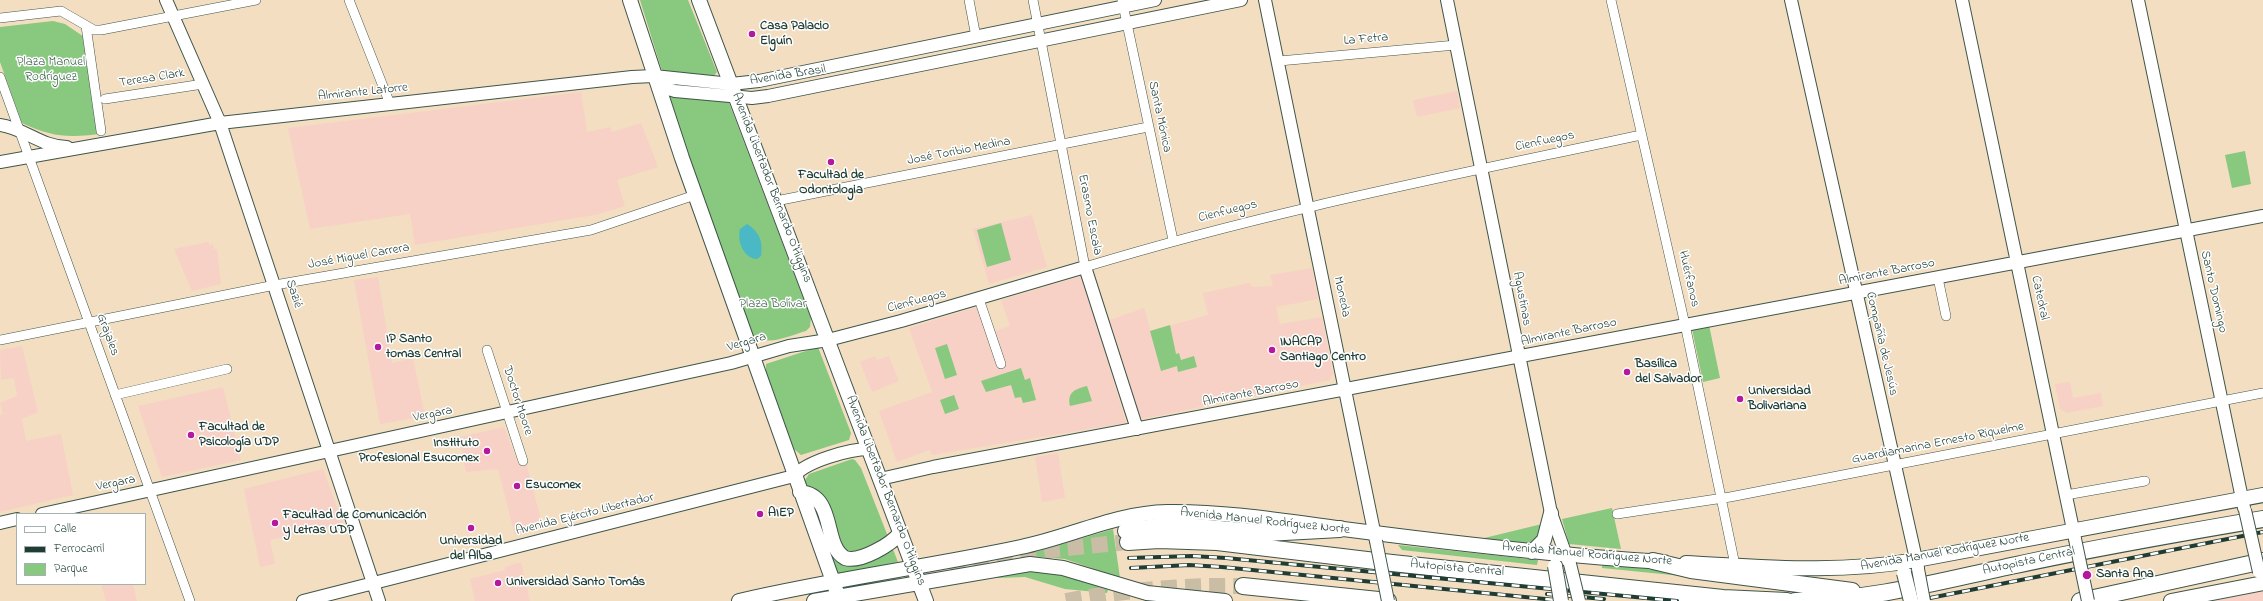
<!DOCTYPE html>
<meta charset="utf-8">
<style>
body{margin:0}
#map{position:relative;width:2263px;height:601px;overflow:hidden;background:#f3dec1;font-family:"Indie Flower",sans-serif}
canvas{display:block}
.legend{position:absolute;left:16px;top:513px;width:130px;height:72px;box-sizing:border-box;background:#fff;border:1px solid #a5b1ae;margin:0;padding:5px 7px;list-style:none;font-size:12px;color:#1f3d34}
.legend li{display:flex;align-items:center;gap:8px;height:20px}
.legend b{width:20px;border:1px solid #a5b1ae}
</style>
<div id="map">
<canvas width="2263" height="601"></canvas>
<ul class="legend">
<li><b style="height:5px;background:#fff"></b>Calle</li>
<li><b style="height:5px;background:#1f3d34"></b>Ferrocarril</li>
<li><b style="height:11px;background:#88c87f"></b>Parque</li>
</ul>
</div>
<script>
const c = document.querySelector('canvas').getContext('2d');
c.lineJoin = 'round';
function fillPath(path, color) { c.fillStyle = color; c.fill(path, 'evenodd'); }
function stroke(path, color, width, dash) { c.strokeStyle = color; c.lineWidth = width; c.lineCap = dash ? 'butt' : 'round'; c.setLineDash(dash || []); c.stroke(path); }
function label(font, color, halo, rows, align = 'center') {
  c.font = font + ' "Indie Flower",sans-serif'; c.lineWidth = 3; c.setLineDash([]); c.textBaseline = 'middle'; c.strokeStyle = halo; c.fillStyle = color; for (const [text, x, y, turn = 0] of rows) {
    c.save(); c.translate(x, y); c.rotate((+turn || 0) * Math.PI / 180); c.textAlign = isNaN(turn) ? turn : align; if (halo) c.strokeText(text, 0, 0); c.fillText(text, 0, 0); c.restore();
  }
}
fillPath(new Path2D(`
 M1457,91L1460,108L1417,117L1413,100Z
 M581,92L587,132L610,127L612,132L641,123L658,167L617,180L625,206L595,215L415,245L410,214L310,229L288,128Z
 M1032,215L1047,267L989,284L973,229Z
 M209,242V245L213,244L214,249H217L221,284L192,291L174,249Z
 M1312,268L1318,299L1276,307L1280,324L1322,317L1333,374L1330,380L1143,419L1139,417L1110,320L1144,308L1151,331L1208,315L1203,293L1250,283L1252,287L1273,286L1270,275Z
 M1082,276L1126,423L932,455L930,450L897,462L879,411L932,392L909,328L977,307L987,334L1010,326L1001,300Z
 M378,277L392,363L413,358L425,416L380,424L354,280Z
 M22,346L38,412L22,419L26,441L61,434L73,495L0,512V415L3,414L0,403L17,396L14,378L1,380L0,350Z
 M875,356L877,360L889,356L899,381L872,392L860,362Z
 M2070,382L2073,398L2101,393L2103,406L2066,413L2060,409L2055,384Z
 M223,387L241,460L162,477L138,406Z
 M504,427L518,464L526,462L543,528L515,535L498,469L466,472L459,437Z
 M1058,453L1065,498L1042,502L1035,457Z
 M323,469L343,523L270,540L275,564L260,567L244,489Z
 M521,562L530,601H475L470,579L505,570V567Z
 M101,584H133L137,601H106Z
 M2263,591V601H2213Z`), '#f7d1c6');
fillPath(new Path2D(`
 M640,0H688L717,72L713,77L664,72L661,68Z
 M53,21L65,24L93,43L106,133C72,138 53,138 22,123L0,62V27Z
 M667,95L728,100L811,318L810,327L806,331C788,336 768,347 751,335Z
 M2245,151L2251,184L2232,188L2225,155Z
 M1001,223L1011,260L987,267L977,230Z
 M1170,325L1176,354L1179,353L1181,360L1194,356L1197,367L1178,372L1177,366L1161,371L1150,331Z
 M1709,325L1720,378L1703,382L1692,329Z
 M947,344L957,375L945,379L935,348Z
 M818,347L851,433L849,440L801,455L794,449L766,371V364Z
 M1021,368L1025,380L1030,378L1036,400L1023,403L1021,397L1015,398L1011,385L986,392L981,381Z
 M1087,386L1092,401L1070,406C1067,392 1075,389 1087,386Z
 M954,395L959,409L945,414L940,400Z
 M852,459L855,460L861,468L898,562L838,575L803,483L809,474Z
 M1612,508L1621,549L1569,544L1562,519Z
 M1542,524L1538,541L1529,543L1472,541Z
 M1113,529L1120,578L1065,559L1030,556L1029,554Z
 M1398,545L1538,560L1537,565L1402,550Z
 M1603,561L1652,565L1682,576L1602,568Z
 M1026,571C1056,571 1081,579 1108,590L1107,593L1065,589L1025,577L997,578V575Z`), '#88c87f');
fillPath(new Path2D(`
 M747,224C760,232 763,242 761,256L757,259C743,258 737,241 740,229Z`), '#4bb8c5');
stroke(new Path2D(`
 M950,571L1057,549L1128,542
 M1066,601C1124,590 1185,585 1243,586`), '#c9bea5', 16, [16, 8]);
const street = new Path2D(`
 M349,0L390,104
 M969,0L976,37
 M1033,0L1085,267C1268,211 1455,175 1641,135
 M1122,0L1173,240
 M1611,0L1686,329L1735,565
 M0,18L61,11L94,30H101L256,0
 M86,26L101,131
 M1279,61L1456,45
 M0,77L190,601
 M105,99L203,84
 M776,201L1148,127
 M1938,278L1946,316
 M979,299L1001,364
 M0,340L275,285L591,230L695,195
 M487,350L523,461
 M115,395L227,369
 M2066,495L2145,481
 M1617,514L1730,497L2263,393`);
const secondary = new Path2D(`
 M166,0L220,123L379,601
 M1265,0L1376,541
 M1447,0L1551,513L1568,561
 M1791,0L1918,568
 M1962,0L2075,539
 M2138,0L2244,508
 M655,77L668,89L675,91L752,98L768,96L1241,0
 M0,125C24,128 42,147 67,147
 M0,162L220,123L632,77L654,76L731,84L759,81L1155,0
 M880,479L933,467L2263,216
 M42,514L731,363L789,346L828,340L901,321L1085,267L1137,429
 M0,523L17,519
 M303,601L794,476C807,461 850,449 869,449`);
const primary = new Path2D(`
 M630,0L682,158L840,601
 M699,0L926,601
 M800,492C837,496 822,545 845,558C860,563 892,544 900,533
 M1532,552L1544,540L1551,513
 M1686,563C1764,567 1839,574 1916,560L2263,495
 M739,601C832,579 927,567 1021,547C1070,537 1116,513 1167,512C1231,511 1296,523 1359,531C1460,544 1562,556 1664,562
 M814,601L1030,564L1063,568L1147,593L1225,601
 M2171,601L2263,583`);
const highway = new Path2D(`
 M1126,531L1172,525L1266,533L1340,529
 M1128,542L1159,540L1217,542L1392,563L1723,598L1787,601
 M1653,561L1691,570L1852,591
 M1243,586L1388,601
 M1795,601C1874,600 1940,581 2016,565C2098,547 2180,533 2263,519
 M2080,601L2263,561`);
stroke(street, '#3f5549', 10);
stroke(secondary, '#3f5549', 14);
stroke(primary, '#3f5549', 16);
stroke(highway, '#3f5549', 18);
stroke(street, '#fff', 9);
stroke(secondary, '#fff', 12);
stroke(primary, '#fff', 14);
stroke(highway, '#fff', 16);
const rail = new Path2D(`
 M1129,558L1192,556L1226,558L1677,601
 M1131,568L1189,565L1222,567L1555,600
 M1547,594L1604,599
 M1915,601L2263,532`);
stroke(rail, '#1f3d34', 4);
stroke(rail, '#fff', 2.5, [8]);
const secondaryBridge = new Path2D(`
 M2245,510L2259,572
 M2075,539L2088,601
 M1376,541L1388,601
 M1570,564L1579,601
 M1918,569L1924,601`);
const primaryBridge = new Path2D(`
 M1555,566L1561,601
 M1904,573L1911,601`);
stroke(secondaryBridge, '#3f5549', 14, []);
stroke(primaryBridge, '#3f5549', 16, []);
stroke(secondaryBridge, '#fff', 12);
stroke(primaryBridge, '#fff', 14);
for (const [x, y, r, color] of [
 [752,34,4,"#b5179e"],
 [831,162,4,"#b5179e"],
 [378,347,4,"#b5179e"],
 [1272,350,4,"#b5179e"],
 [1627,372,4,"#b5179e"],
 [1740,399,4,"#b5179e"],
 [191,435,4,"#b5179e"],
 [487,451,4,"#b5179e"],
 [517,486,4,"#b5179e"],
 [760,514,4,"#b5179e"],
 [275,523,4,"#b5179e"],
 [471,528,4,"#b5179e"],
 [2087,575,5,"#b5179e"],
 [498,583,4,"#b5179e"]
]) { const dot = new Path2D(); dot.arc(x, y, r, 0, 2 * Math.PI); c.fillStyle = color; c.fill(dot); stroke(dot, '#fff', 1.5); }
label('bold 13px', '#1f3d34', '#fff', [
 ["Casa Palacio",760,27],
 ["Elguín",760,42],
 ["Facultad de",831,176,"center"],
 ["Odontologia",831,191,"center"],
 ["IP Santo",386,340],
 ["tomas Central",386,355],
 ["INACAP",1280,343],
 ["Santiago Centro",1280,358],
 ["Basílica",1635,365],
 ["del Salvador",1635,380],
 ["Universidad",1748,392],
 ["Bolivariana",1748,407],
 ["Facultad de",199,428],
 ["Psicología UDP",199,443],
 ["Instituto",479,444,"right"],
 ["Profesional Esucomex",479,459,"right"],
 ["Esucomex",525,486],
 ["AIEP",768,514],
 ["Facultad de Comunicación",283,516],
 ["y Letras UDP",283,531],
 ["Universidad",471,542,"center"],
 ["del Alba",471,557,"center"],
 ["Santa Ana",2096,575],
 ["Universidad Santo Tomás",506,583]
], 'left');
label('13px', '#1f3d34', '#fff', [
 ["La Fetra",1366,40,-5],
 ["Avenida Brasil",788,76,-9],
 ["Teresa Clark",152,79,-9],
 ["Almirante Latorre",363,93,-6],
 ["Santa Mónica",1159,117,78],
 ["Cienfuegos",1545,142,-12],
 ["José Toribio Medina",959,152,-11],
 ["Avenida Libertador Bernardo O'Higgins",771,188,69],
 ["Cienfuegos",1228,212,-14],
 ["Erasmo Escala",1089,215,79],
 ["José Miguel Carrera",359,257,-10],
 ["Almirante Barroso",1887,273,-11],
 ["Huérfanos",1688,279,77],
 ["Santo Domingo",2213,292,77],
 ["Sazié",293,294,72],
 ["Moneda",1341,297,78],
 ["Catedral",2039,298,78],
 ["Agustinas",1521,299,79],
 ["Cienfuegos",917,302,-15],
 ["Almirante Barroso",1569,333,-12],
 ["Grajales",107,335,70],
 ["Vergara",747,343,-17],
 ["Compañía de Jesús",1881,344,77],
 ["Almirante Barroso",1251,394,-11],
 ["Doctor Moore",517,401,72],
 ["Vergara",433,415,-12],
 ["Guardiamarina Ernesto Riquelme",1938,444,-11],
 ["Vergara",116,484,-12],
 ["Avenida Libertador Bernardo O'Higgins",885,491,69],
 ["Avenida Ejército Libertador",585,515,-14],
 ["Avenida Manuel Rodríguez Norte",1265,522,6],
 ["Avenida Manuel Rodríguez Norte",1945,553,-10],
 ["Avenida Manuel Rodríguez Norte",1587,555,5],
 ["Autopista Central",2029,562,-12],
 ["Autopista Central",1457,569,5]
]);
label('13px', '#396047', '#fff', [
 ["Plaza Manuel",51,63],
 ["Rodríguez",51,78],
 ["Plaza Bolívar",773,305]
]);
</script>
